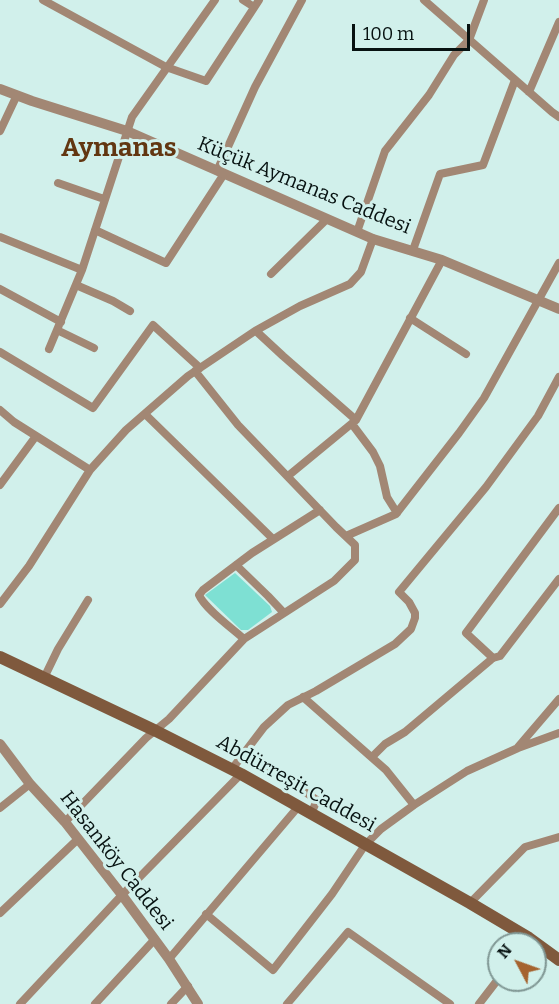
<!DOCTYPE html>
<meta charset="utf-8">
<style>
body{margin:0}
#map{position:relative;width:559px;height:1004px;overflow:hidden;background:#d1f0eb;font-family:Bitter,serif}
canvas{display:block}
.north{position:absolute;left:487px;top:932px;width:60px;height:60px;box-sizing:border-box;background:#d1f0eb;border:2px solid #809794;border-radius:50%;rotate:311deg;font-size:16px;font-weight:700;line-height:24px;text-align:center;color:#071211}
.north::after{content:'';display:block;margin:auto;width:21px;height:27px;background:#a5632f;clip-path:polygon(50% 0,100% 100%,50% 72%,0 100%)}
.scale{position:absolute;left:352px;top:24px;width:118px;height:27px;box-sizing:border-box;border:3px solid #071211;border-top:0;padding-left:8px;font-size:18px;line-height:21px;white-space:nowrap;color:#071211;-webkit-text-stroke:4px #d1f0eb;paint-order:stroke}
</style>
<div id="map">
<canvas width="559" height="1004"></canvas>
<div class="north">N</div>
<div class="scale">100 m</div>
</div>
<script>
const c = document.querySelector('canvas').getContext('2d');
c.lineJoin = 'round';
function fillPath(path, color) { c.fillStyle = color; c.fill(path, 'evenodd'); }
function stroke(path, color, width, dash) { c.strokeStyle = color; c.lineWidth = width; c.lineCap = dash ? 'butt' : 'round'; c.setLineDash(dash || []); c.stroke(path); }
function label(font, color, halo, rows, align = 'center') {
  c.font = font + ' Bitter,serif'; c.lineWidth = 6; c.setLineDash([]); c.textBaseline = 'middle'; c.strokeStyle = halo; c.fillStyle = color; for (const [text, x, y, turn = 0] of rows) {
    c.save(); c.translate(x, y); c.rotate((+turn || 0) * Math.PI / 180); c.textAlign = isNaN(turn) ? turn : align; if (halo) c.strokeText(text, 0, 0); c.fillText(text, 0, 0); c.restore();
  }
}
fillPath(new Path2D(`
 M235,573L270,606L272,612L248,630H241L205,595Z`), '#7ee0d3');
stroke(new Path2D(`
 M43,0L166,67L206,81L259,0
 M243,0L254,7
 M424,0L552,112L559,117
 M529,92L559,22
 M0,131L17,95
 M217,171L255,87L302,0
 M58,183L104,199
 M95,230L166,263L224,174
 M357,232L385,151L429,95L454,55L469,40L484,0
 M0,237L82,270
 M413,250L440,174L483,165L515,80
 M271,274L327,219
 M76,285L113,301L130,311
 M0,289L61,322
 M410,318L466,354
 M57,330L94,348
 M256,331L283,356L356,420
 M49,349L82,270L132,117L215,0
 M0,352L93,408L153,325L200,368
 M0,410L14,422L90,470
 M145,414L273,539
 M352,424L373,452L380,466L387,497L397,513
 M288,476L356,420L442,260
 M0,485L36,436
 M346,536L396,514L459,433L484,398L559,263
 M236,565L268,596L284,613
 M0,604L29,566L90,470L126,430L188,376L255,331L300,306L350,284L361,272L373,239
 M244,639C232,628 205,609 199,595L203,590L252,553L320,510
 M493,658L466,633L559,508
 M44,678L58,649L88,600
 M303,697L386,770L414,805
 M518,747L559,699
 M246,751L296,786L317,800L311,814
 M372,757L385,744L405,732L493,658L500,656L559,579
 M232,769L264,727L288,705L316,691L395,644L411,629L415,618V613L409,602L399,592L486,487L538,416L559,377
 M0,808L30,784
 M65,822L146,738L169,719L244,639L334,581L355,560V545L336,527L238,425L195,371
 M470,903L525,847L559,837
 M0,913L78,839
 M206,914L273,970L332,894L365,845L381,829L414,805L467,771L518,748L559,733
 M169,959L298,807
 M20,1004L122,895L241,774
 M95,1004L155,939
 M171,1004L188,986
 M287,1004L348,932L450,1004
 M479,1004L499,978`), '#a28774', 8);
stroke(new Path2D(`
 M0,89L32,101L127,131L373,239L442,260L559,309
 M0,744L30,784L65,822L122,895L169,959L198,1004`), '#a28774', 10);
stroke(new Path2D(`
 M0,657L156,731L241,774L470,903L529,938L559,960`), '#7f593d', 12);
label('20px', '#071211', '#d1f0eb', [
 ["Küçük Aymanas Caddesi",304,186,22],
 ["Abdürreşit Caddesi",296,784,29],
 ["Hasanköy Caddesi",116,861,52]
]);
label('bold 26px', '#623611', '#d1f0eb', [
 ["Aymanas",119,149]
]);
</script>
